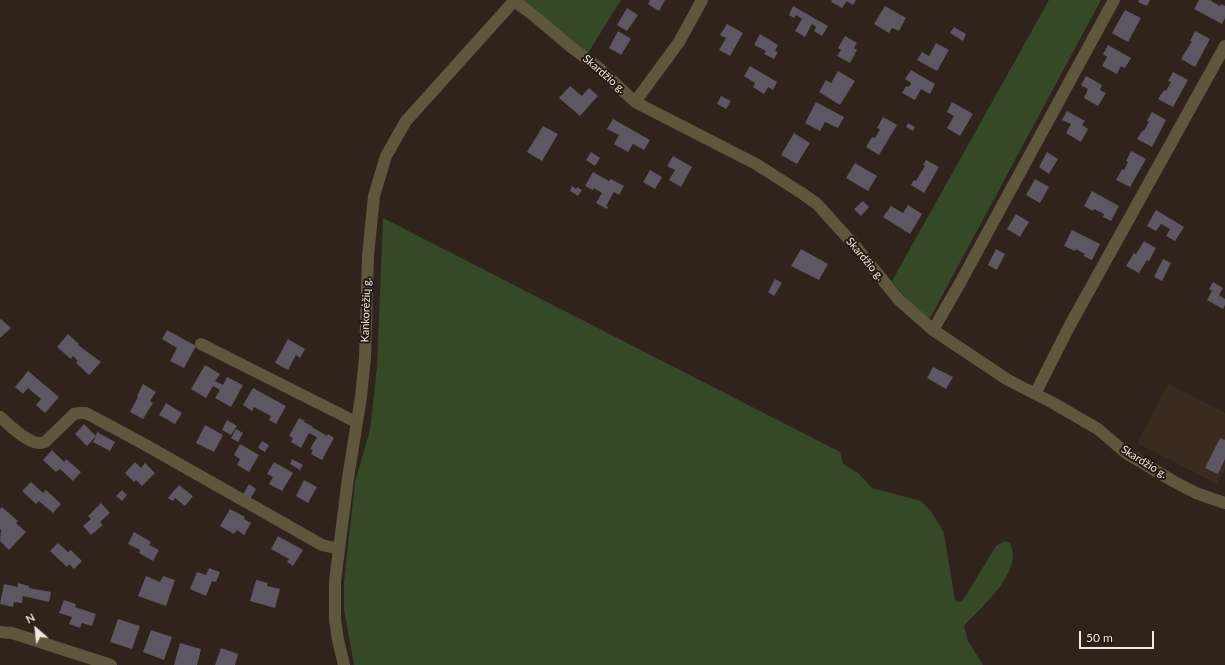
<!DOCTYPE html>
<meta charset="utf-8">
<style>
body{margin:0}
#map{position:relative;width:1225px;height:665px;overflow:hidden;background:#2f231b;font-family:Lato,sans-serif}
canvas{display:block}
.north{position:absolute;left:16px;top:609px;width:40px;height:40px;-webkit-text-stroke:3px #251a12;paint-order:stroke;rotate:332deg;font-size:11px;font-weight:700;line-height:16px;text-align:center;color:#f0e8e2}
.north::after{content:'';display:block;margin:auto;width:14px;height:18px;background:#f0e8e2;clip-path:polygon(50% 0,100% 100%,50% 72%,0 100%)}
.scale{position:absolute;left:1079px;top:631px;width:75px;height:18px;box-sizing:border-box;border:2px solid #f0e8e2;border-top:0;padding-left:5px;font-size:12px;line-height:14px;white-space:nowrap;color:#f0e8e2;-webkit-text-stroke:3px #251a12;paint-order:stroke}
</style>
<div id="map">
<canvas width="1225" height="665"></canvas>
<div class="north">N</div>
<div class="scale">50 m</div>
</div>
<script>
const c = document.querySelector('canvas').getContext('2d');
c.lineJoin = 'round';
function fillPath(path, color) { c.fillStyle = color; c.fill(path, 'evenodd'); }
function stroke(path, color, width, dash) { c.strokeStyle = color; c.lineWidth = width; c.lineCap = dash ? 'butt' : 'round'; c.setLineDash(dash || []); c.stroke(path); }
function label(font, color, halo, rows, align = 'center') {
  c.font = font + ' Lato,sans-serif'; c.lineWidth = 4; c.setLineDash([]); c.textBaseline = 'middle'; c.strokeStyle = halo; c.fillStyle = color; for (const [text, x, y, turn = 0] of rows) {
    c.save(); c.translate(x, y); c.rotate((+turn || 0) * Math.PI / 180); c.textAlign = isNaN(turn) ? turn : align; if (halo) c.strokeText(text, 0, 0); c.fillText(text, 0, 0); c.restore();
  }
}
fillPath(new Path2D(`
 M1168,384L1225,413V469L1217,484L1137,443Z`), '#3b2a1e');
fillPath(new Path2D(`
 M518,0H621L588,53Z
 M1049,0H1101L929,320L908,301L892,281Z
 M383,218L840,452L843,464L858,473L872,488L921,501L931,511L944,533L955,600L959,602L963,600L996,546L1005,541L1010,543C1011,547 1013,551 1013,555C1012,582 981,607 964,626L968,641L983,665H354L344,609V582L355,482L370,430L377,367Z`), '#364927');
fillPath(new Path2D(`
 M650,0H665L659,11L648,4Z
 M832,0H856L853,5L847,1L842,8L831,2Z
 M1139,0H1150L1147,6L1138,2Z
 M1199,0H1211V1L1220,6L1221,4L1225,6V18L1222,24L1194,9Z
 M793,6L828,26L822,36L814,31L816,27L812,24L805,37L795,31L802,19L796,15L794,18L789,15Z
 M885,6L906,18L899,31L892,28L889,33L874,24Z
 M627,8L638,15L627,31L617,25Z
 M1125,10L1141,18L1128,42L1112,33Z
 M727,24L743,33L730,56L719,50L726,38L720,35Z
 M954,27L966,34L963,41L950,33Z
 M618,31L631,39L621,55L609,48Z
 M1195,31L1210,39L1195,67L1181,59L1192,41H1190Z
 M760,34L778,45L775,51L778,52L774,59L764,54L766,51L754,45Z
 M845,36L857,43L854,48L857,50L850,63L837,56L841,50L838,48Z
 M936,43L949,50L937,71L917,60L922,52L929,56Z
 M1108,45L1131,58L1125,68L1121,66L1117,74L1102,66L1107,57L1103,54Z
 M750,66L777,82L773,90L768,87L764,94L753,87L755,83L744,76Z
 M911,70L935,84L930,94L921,89L915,100L902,93L906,86L909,87L911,83L905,79Z
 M838,71L855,81L840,105L819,92L826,80L831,83Z
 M1173,72L1188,80L1173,107L1158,99L1164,90L1166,91L1171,82L1168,81Z
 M1086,76L1102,85L1100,90L1106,93L1098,106L1084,98L1088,89L1081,85Z
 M570,86L582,96L589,88L598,96L580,116L559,98Z
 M721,96L731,101L726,109L717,104Z
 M816,102L844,117L838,128L825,122L820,131L805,123Z
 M952,102L973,114L960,136L947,128L954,116L947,112Z
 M1067,111L1085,121L1082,125L1088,129L1081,142L1066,133L1071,124L1062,120Z
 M1152,112L1166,120L1152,147L1137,139L1143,130L1144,131L1149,122L1147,121Z
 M883,117L897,125L879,155L866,147L872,137L875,138L880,129L877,128Z
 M613,119L650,140L644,150L633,144L628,152L614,144L619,135L607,129Z
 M908,123L915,127L913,131L906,127Z
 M543,126L558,134L542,161L527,152Z
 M794,133L810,143L797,164L781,155Z
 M1131,151L1146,159L1130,187L1116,180L1122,169L1124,170L1128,162L1126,161Z
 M591,152L600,158L595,166L586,160Z
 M1047,152L1058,159L1049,174L1039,167Z
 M673,156L692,167L681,187L669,180L675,170L667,166Z
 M926,160L939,167L924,193L911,185L914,180L916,181L925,166L923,165Z
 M855,163L877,176L868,191L846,178Z
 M650,170L662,177L655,189L643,182Z
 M593,172L609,181L611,179L624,186L619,195L614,192L606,206L608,207L607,209L596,203L602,193L594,188L593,190L585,186Z
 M1035,179L1049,187L1040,203L1026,195Z
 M572,186L576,189L577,187L582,190L578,196L570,191Z
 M1092,191L1119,206L1111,221L1103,217L1104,214L1094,209L1093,211L1084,206Z
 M863,201L869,207L861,216L854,209Z
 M908,205L922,214L910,234L883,217L891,206L903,213Z
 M1156,210L1184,227L1175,241L1166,236L1170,229L1161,224L1156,231L1147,226Z
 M1016,214L1029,222L1020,237L1007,229Z
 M1072,230L1100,244L1092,260L1083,256L1085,254L1076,249L1075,251L1064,246Z
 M1144,241L1156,248L1149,261L1147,260L1139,273L1126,266L1134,253L1136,254Z
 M801,249L828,264L819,280L791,266Z
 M996,249L1005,254L997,270L988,265Z
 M1163,259L1171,263L1162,281L1154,277Z
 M775,279L782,283L774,296L768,292Z
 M1213,282L1223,288L1219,295L1225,299V305L1223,309L1207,300L1212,291L1209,289Z
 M1,319L11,328L0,338V320Z
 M167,330L196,346L184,368L170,361L177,348L162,339Z
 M68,334L79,344L78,345L101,362L89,375L76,363L78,361L73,356L71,359L57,347Z
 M288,339L305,349L300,358L296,355L288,370L275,363Z
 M205,365L220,374L215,381L223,385L227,377L243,385L231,407L215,398L220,390L213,386L206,398L191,389Z
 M933,367L953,377L946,389L927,378Z
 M28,371L59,397L45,413L36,405L41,399L28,388L23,394L15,387Z
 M143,384L156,392L150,401L153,403L143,419L130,412L138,397L137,396Z
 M253,388L286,406L276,424L269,420L271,416L254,407L252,411L243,405Z
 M166,403L182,413L175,424L159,415Z
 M299,418L305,421L304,422L312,426V427L327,436L328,434L334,438L322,460L311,454L313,450L310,449L317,437L309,433L301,448L291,442L293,438L289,436Z
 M227,420L237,426L231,435L222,430Z
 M84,424L96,436L97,432L115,442L110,451L93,442L96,436L87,446L75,434Z
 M205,425L223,435L214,452L196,443Z
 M236,429L243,433L238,442L231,438Z
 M1220,438L1225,440V459L1218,474L1205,468Z
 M262,441L269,445L265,452L258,448Z
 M240,444L259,455L249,472L237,465L240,459L234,455Z
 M52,450L64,462L66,459L81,472L73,481L60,469L56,472L43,460Z
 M292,459L303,465L300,470L290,464Z
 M135,462L141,468L145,463L155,473L142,486L136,480L134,482L125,473Z
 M274,462L293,473L282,491L269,484L273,477L267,474Z
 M304,480L317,487L308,503L296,496Z
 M31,482L43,493L46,490L61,504L53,513L39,501L36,504L22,491Z
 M249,484L256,489L250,499L243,495Z
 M179,485L193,496L185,506L175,498L173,501L168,498Z
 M122,490L127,495L122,501L116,496Z
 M101,503L110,513L100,522L103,525L91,535L83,526L91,519L88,516Z
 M2,507L18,521L16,523L26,532L9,550L0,541L1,530L0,529V509Z
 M230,509L245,517L244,519L251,523L244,535L237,530L234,534L220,526Z
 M134,532L151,542L149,545L159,550L153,561L139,553L140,550L128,544Z
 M278,536L303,550L293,566L287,562L289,559L271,549Z
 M58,543L68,552L71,550L82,561L74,569L69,564L67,567L50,551Z
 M209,568L220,572L216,582L212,581L206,596L190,589L197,572L206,575Z
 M146,576L160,582L163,576L175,580L166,606L138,596Z
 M256,580L268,583L267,586L280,589L275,608L250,601Z
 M18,583L29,586V588L51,592L49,602L23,596L22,603L14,602L13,607L0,604L4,584L18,587Z
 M64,600L76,604L75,607L96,614L92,626L82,623L80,628L69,624L72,617L59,613Z
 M118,619L140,626L132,649L110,642Z
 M151,630L172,637L164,660L143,652Z
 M180,643L201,649L197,665H174Z
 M221,648L238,654L235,665H215Z`), '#5e5662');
stroke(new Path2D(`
 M513,0L533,15L571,47L599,68L635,102L756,164L803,194L817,204L856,247L899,300L933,330L1008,380L1053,403L1098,429L1126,453L1173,481L1196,493L1225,503
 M635,102L679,42L702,0
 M933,330L960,283L1114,0
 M201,344L356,422
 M1035,394L1070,325L1225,46
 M0,417C10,425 31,448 45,442L74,414L80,413H86L142,443L322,545L339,549
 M0,632L12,633L111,665
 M344,665L338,640L335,620V581L348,478L361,397L365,357L368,256L374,196L386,156L406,121L514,1`), '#5f563e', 12);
label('11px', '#f0e8e2', '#251a12', [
 ["Skardžio g.",604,74,41],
 ["Skardžio g.",865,259,50],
 ["Kankorėžių g.",366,310,-88],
 ["Skardžio g.",1144,462,32]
]);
</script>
